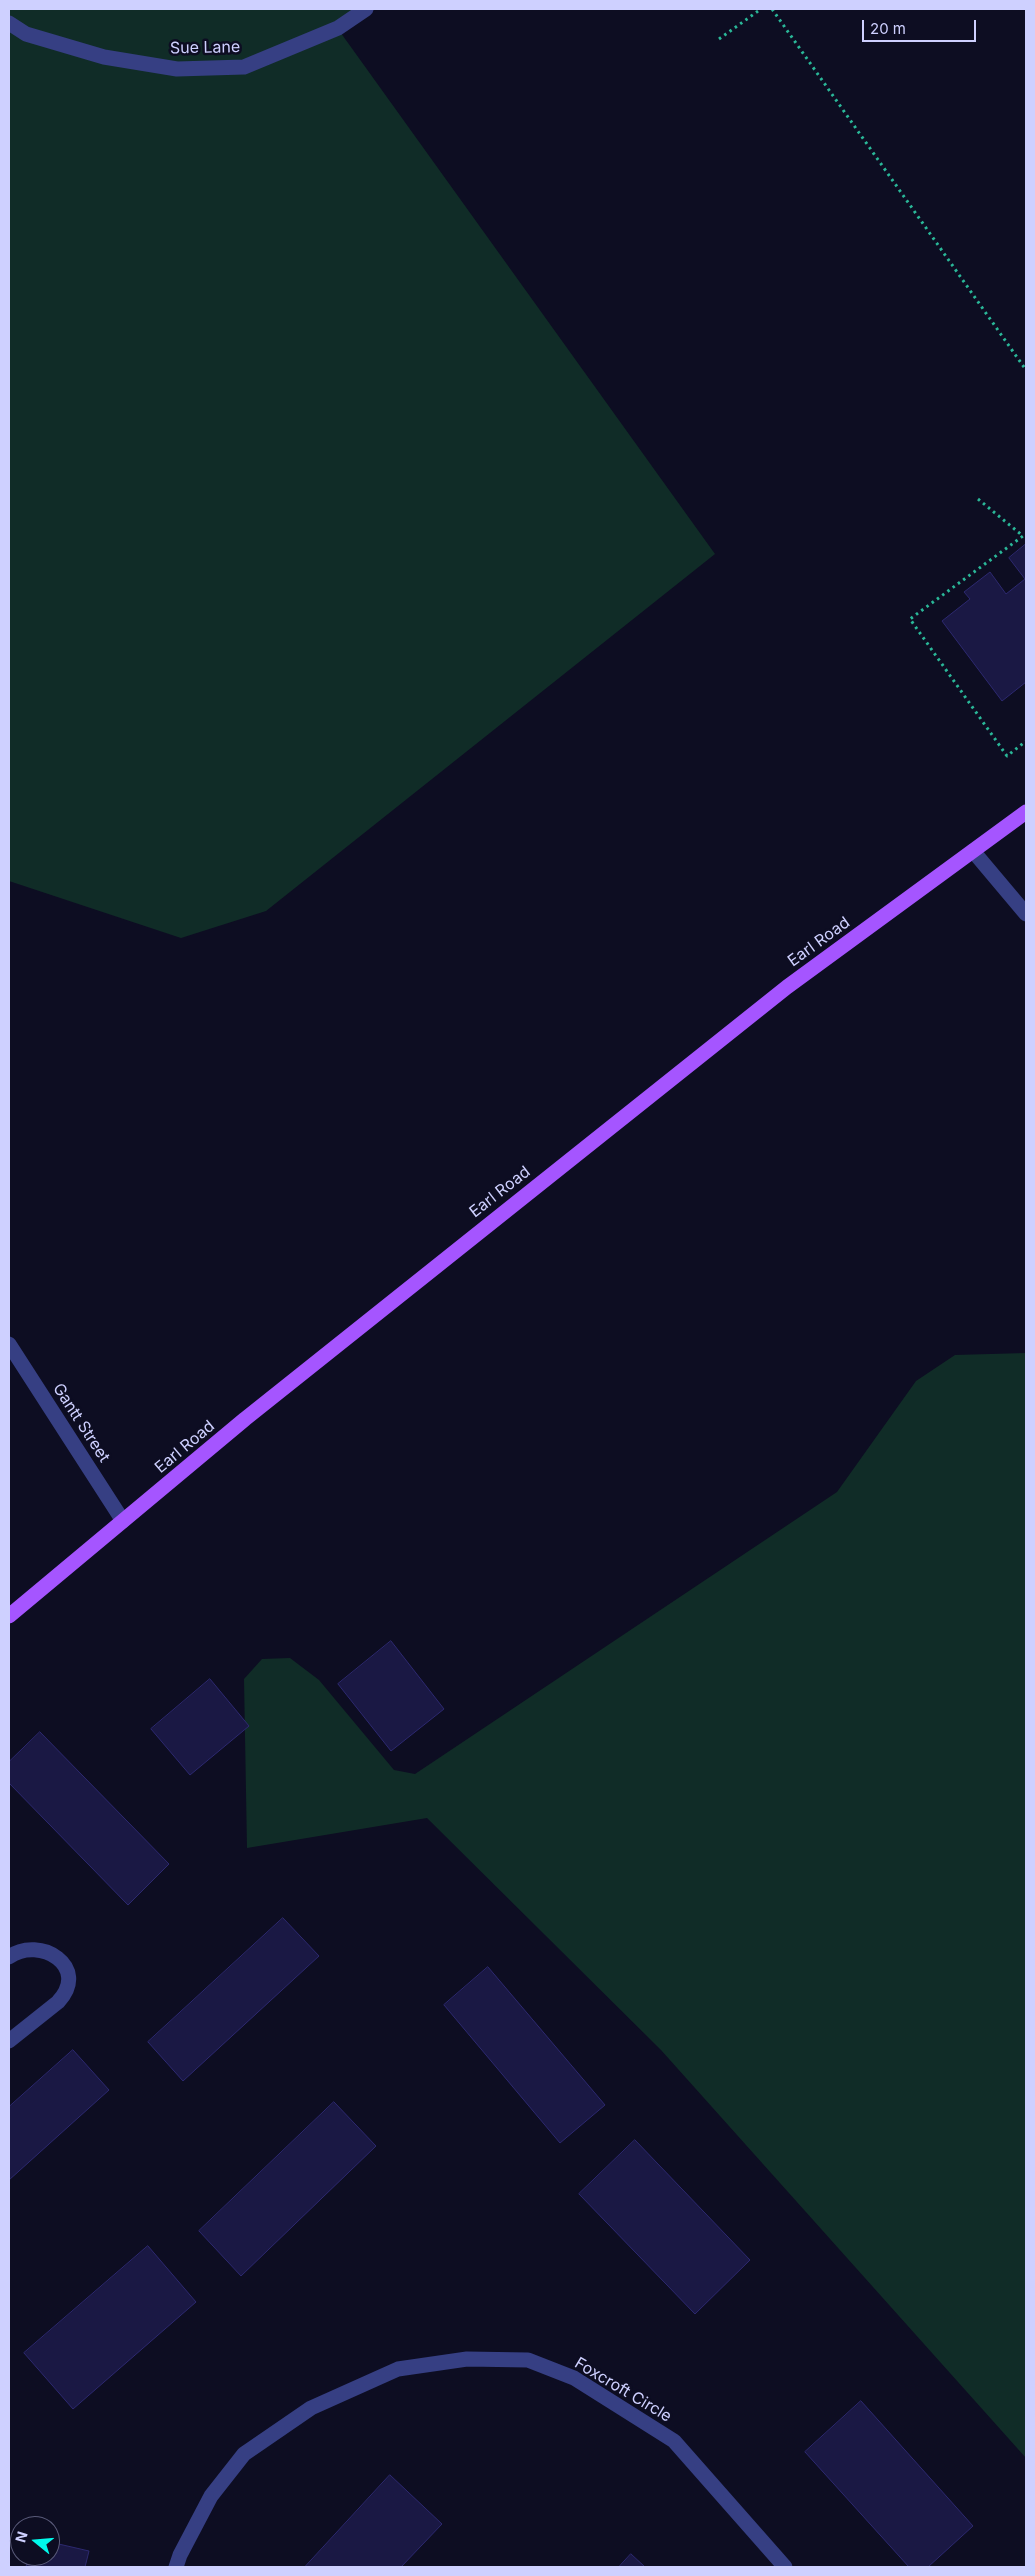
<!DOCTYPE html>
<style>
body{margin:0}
#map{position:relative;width:1035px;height:2576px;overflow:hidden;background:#0d0d22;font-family:Inter,sans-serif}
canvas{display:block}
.frame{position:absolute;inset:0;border:10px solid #ced0ff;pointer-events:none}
.north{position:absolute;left:10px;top:2516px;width:50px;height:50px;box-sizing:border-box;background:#0d0d22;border:1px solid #5a5b7a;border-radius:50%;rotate:287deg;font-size:14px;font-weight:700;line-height:20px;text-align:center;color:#ced0ff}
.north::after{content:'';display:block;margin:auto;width:18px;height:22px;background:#00f9eb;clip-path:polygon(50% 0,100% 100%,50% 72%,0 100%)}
.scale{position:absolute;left:862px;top:20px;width:114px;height:22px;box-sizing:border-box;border:2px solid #ced0ff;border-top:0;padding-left:6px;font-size:15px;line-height:18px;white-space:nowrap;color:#ced0ff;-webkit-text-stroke:4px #0d0d22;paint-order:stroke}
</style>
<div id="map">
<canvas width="1035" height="2576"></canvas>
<div class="frame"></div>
<div class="north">N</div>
<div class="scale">20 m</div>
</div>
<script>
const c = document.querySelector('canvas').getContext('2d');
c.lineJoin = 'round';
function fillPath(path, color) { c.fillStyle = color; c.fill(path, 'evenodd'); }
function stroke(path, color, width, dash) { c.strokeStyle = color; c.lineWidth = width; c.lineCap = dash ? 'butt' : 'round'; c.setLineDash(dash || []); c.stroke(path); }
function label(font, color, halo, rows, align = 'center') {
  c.font = font + ' Inter,sans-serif'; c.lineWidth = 5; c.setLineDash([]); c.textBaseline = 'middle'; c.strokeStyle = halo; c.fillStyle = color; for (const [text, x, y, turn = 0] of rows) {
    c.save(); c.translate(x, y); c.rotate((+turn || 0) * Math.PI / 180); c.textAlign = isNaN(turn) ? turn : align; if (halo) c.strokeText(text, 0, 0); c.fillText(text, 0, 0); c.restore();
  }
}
fillPath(new Path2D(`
 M9,9H366L338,29L715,554L266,911L181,938L9,881Z
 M1026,1353V2458L661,2050L427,1818L247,1848L244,1679L262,1659L290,1658L319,1680L394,1770L415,1774L837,1492L916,1381L955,1355Z`), '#102c27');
const building = new Path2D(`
 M1026,544V682L1002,701L942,621L970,599L964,592L990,572L1006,594L1025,579L1009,558Z
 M391,1641L444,1709L391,1751L338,1684Z
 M210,1679L249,1726L190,1775L151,1729Z
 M40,1732L169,1864L128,1905L9,1783V1762Z
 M283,1918L319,1956L183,2081L148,2042Z
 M488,1967L605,2105L560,2143L444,2005Z
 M73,2050L109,2090L9,2180V2107Z
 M334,2102L376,2146L241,2276L199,2231Z
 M635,2140L750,2260L695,2314L579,2194Z
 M148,2246L196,2302L73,2409L24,2353Z
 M861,2401L973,2526L928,2567H909L805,2452Z
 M390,2475L442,2524L401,2567H305Z
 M50,2542L89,2551L85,2567H26L28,2556H50Z
 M631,2554L645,2567H619Z`);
fillPath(building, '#1a1844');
stroke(building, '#2d2970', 1);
stroke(new Path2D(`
 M772,9L1026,370
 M719,39L761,9
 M978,499L1023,536L910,619L1007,756L1026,741`), '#2ab798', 3, [2.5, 4]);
stroke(new Path2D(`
 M9,23L26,34L104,57L177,69L244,67L338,28L366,9
 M973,851L1026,914
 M9,1344L123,1521
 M9,1957C40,1935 91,1967 58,2002L9,2041
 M176,2567L180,2555L211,2496L244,2454L311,2408L398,2369L467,2359L528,2360L574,2378L674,2441L785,2567`), '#363f83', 15);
stroke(new Path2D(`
 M9,1616L245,1419L787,987L1026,812`), '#a555ff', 15);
label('16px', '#ced0ff', '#0d0d22', [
 ["Sue Lane",205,48,-1],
 ["Earl Road",819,942,-36],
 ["Earl Road",500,1192,-38],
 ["Gantt Street",81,1423,57],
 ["Earl Road",185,1447,-40],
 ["Foxcroft Circle",623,2390,31]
]);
</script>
